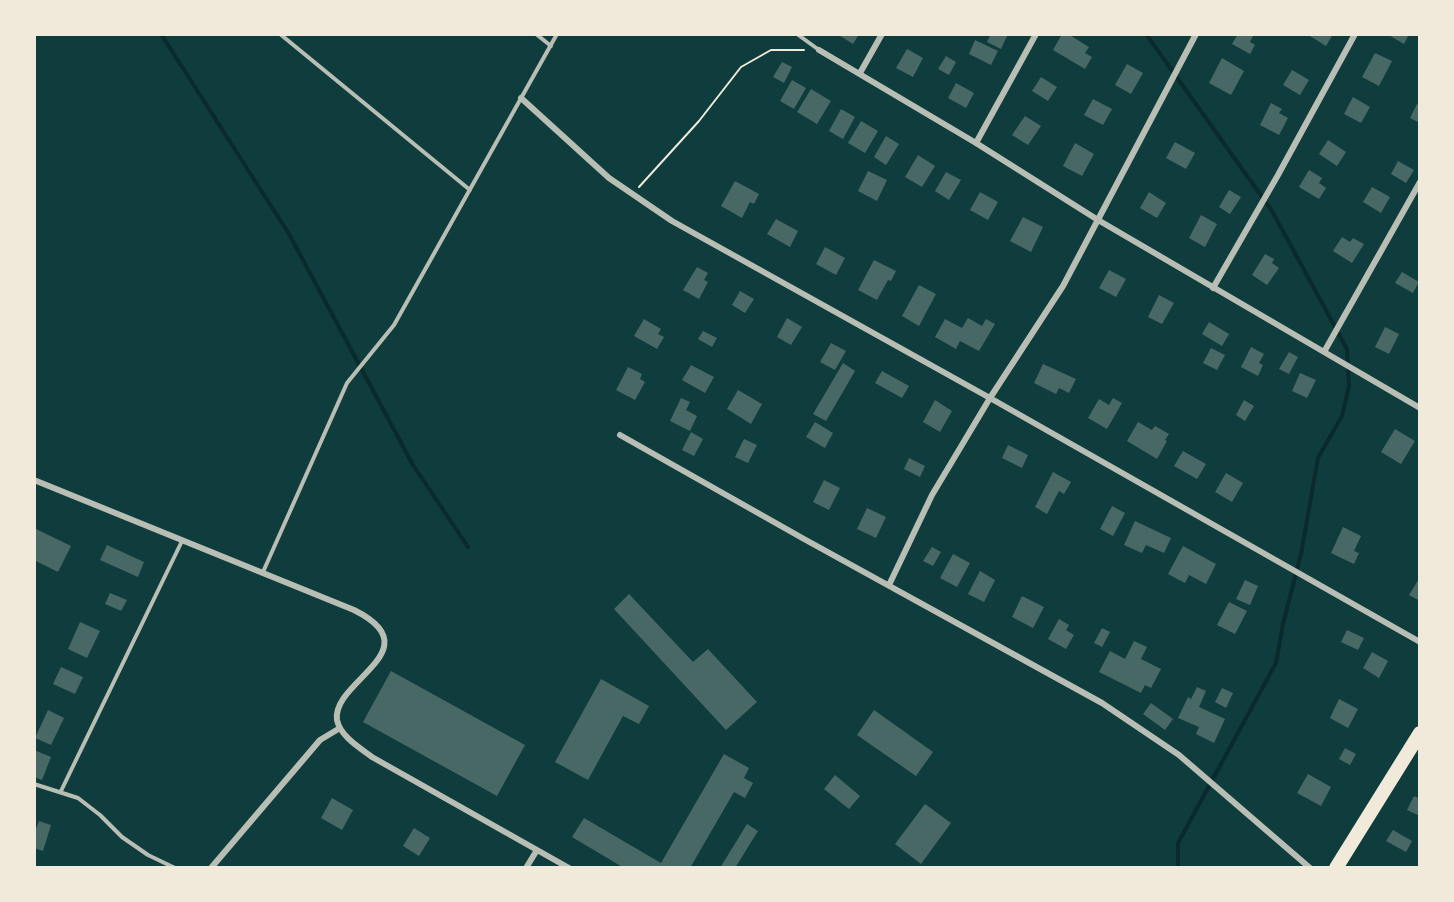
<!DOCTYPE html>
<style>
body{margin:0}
#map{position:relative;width:1454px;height:902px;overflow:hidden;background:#0f3d3e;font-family:"Roboto Serif",serif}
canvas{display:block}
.frame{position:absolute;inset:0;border:36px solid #f1e9da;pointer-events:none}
</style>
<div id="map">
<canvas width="1454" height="902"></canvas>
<div class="frame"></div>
</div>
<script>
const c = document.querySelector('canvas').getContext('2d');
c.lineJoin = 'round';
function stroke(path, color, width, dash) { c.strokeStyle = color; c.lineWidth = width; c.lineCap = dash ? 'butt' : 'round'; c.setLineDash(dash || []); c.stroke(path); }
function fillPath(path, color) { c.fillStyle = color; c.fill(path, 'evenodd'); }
stroke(new Path2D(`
 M161,34L289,234L413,465L468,547
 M1146,34L1272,211L1347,349L1349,386L1342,416L1318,458L1301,554L1283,624L1276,663L1178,843V868`), '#0a2a2b', 4);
fillPath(new Path2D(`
 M837,34H859L853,44Z
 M991,34L1007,36L1001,49L987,42Z
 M1062,34H1068L1089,47L1085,53L1092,57L1085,69L1053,50Z
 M1238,34H1254L1250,42L1255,45L1250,54L1232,44Z
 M1311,34H1333L1326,46L1310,36Z
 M1387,34H1409L1404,44Z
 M975,40L998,51L991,65L969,54Z
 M907,49L923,58L913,77L896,68Z
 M1375,53L1392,61L1379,86L1362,77Z
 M946,56L956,62L949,75L938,69Z
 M1222,58L1244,71L1231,95L1209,83Z
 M782,62L792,67L784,83L773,77Z
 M1127,64L1143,73L1131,94L1115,85Z
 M1292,70L1309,80L1300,95L1283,85Z
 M1041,77L1057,87L1048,101L1032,91Z
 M792,80L806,88L794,109L780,101Z
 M956,83L974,93L966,108L948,98Z
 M811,89L831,101L817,124L797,112Z
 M1353,97L1370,107L1361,123L1344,114Z
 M1093,99L1112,109L1103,125L1084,115Z
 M1271,103L1282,109L1279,113L1288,118L1279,135L1260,125Z
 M1417,104L1420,105V123L1410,118Z
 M841,109L855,117L843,139L829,131Z
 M1025,116L1041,126L1028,145L1012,135Z
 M861,121L878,131L865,153L848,143Z
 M886,136L899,144L886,165L874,157Z
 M1328,140L1346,152L1337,166L1319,154Z
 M1175,142L1195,153L1186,169L1166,158Z
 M1075,143L1094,154L1082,176L1063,166Z
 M918,155L935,166L922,187L905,177Z
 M1398,161L1414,170L1406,183L1391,174Z
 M1309,170L1322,178L1319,183L1326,188L1319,199L1299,187Z
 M868,171L887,180L877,201L858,191Z
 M946,172L961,180L949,200L935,191Z
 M735,181L759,194L754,204L750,202L742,218L721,206Z
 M1372,187L1390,197L1381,213L1363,202Z
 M1229,190L1241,197L1230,214L1219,207Z
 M980,192L998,202L988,220L970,210Z
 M1149,192L1166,203L1157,218L1140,208Z
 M1201,215L1217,224L1205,247L1189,238Z
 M1023,217L1043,227L1031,252L1010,241Z
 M776,219L798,231L790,247L767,234Z
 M1342,237L1350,242L1353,238L1364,244L1352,263L1333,251Z
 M825,247L845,258L836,275L816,264Z
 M1265,254L1274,259L1272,263L1279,268L1267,285L1252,275Z
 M874,260L896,271L891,281L888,280L877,300L858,290Z
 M697,267L708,273L704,280L708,282L699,299L683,290Z
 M1109,270L1126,279L1116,297L1099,288Z
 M1402,272L1419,282L1413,293L1395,283Z
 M919,285L936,294L919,326L902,316Z
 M740,291L754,299L745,313L732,305Z
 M1159,295L1174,303L1162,324L1148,317Z
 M787,318L802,327L791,345L777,337Z
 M968,318L982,326L986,319L995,324L979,351L960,341L956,349L935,337L945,319L962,328Z
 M644,319L661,329L658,334L664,337L657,349L634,336Z
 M1209,322L1229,334L1222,346L1202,334Z
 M1385,327L1399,334L1389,354L1375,347Z
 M703,331L717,338L712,347L698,339Z
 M831,343L846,351L835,370L820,362Z
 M1251,347L1264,354L1259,363L1263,365L1258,376L1241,367Z
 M1211,348L1225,355L1217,370L1203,363Z
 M1289,352L1298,357L1289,374L1279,369Z
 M843,363L855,371L826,421L813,414Z
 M1043,364L1076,379L1069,393L1059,388L1056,394L1034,383Z
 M691,365L714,377L705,393L682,380Z
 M628,367L642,374L640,379L645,382L635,400L616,390Z
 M882,371L909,386L902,398L875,383Z
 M1300,373L1316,380L1307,398L1292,391Z
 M738,390L762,404L751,424L727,409Z
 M681,398L690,402L686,410L697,416L690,431L670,421Z
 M1113,398L1122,403L1107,429L1088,418L1099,399L1109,405Z
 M935,400L952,411L940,432L923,422Z
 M1244,400L1254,406L1245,421L1236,415Z
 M815,422L833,433L825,448L806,437Z
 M1138,422L1152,430L1155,426L1169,434L1165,440L1167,441L1157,459L1127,441Z
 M1395,429L1415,441L1401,464L1381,452Z
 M691,432L703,439L694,456L682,450Z
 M744,439L757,445L748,463L735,457Z
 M1008,445L1028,455L1022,468L1002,458Z
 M1183,451L1206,464L1197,479L1174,466Z
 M909,458L925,466L920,477L904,469Z
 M1053,472L1071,482L1064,494L1059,491L1047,514L1035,507Z
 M1226,473L1243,483L1232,502L1215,492Z
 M824,480L840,488L829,510L813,502Z
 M1112,506L1125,513L1113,536L1100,529Z
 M867,508L886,517L876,538L857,529Z
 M1135,521L1171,538L1164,553L1146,545L1142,553L1124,545Z
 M1343,527L1361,536L1354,551L1359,553L1354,564L1331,553Z
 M34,528L71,546L58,572L34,560Z
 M107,545L144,562L138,577L100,560Z
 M1183,546L1216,564L1206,584L1189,575L1185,583L1168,574Z
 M932,547L941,552L933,566L923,561Z
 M953,554L970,563L957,587L940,578Z
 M980,571L995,580L984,602L968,594Z
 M1420,577V601L1409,595Z
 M1245,580L1258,586L1250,605L1236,599Z
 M110,593L127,600L121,611L105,604Z
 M629,594L693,662L708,649L757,702L726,730L614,609Z
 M1022,596L1044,607L1033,628L1012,617Z
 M1229,602L1247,611L1235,634L1217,625Z
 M1059,619L1069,625L1066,630L1074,635L1066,649L1048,639Z
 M80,622L100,631L87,658L68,649Z
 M1102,628L1110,632L1102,647L1094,643Z
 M1347,630L1364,638L1358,650L1341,642Z
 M1134,641L1147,647L1141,659L1161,669L1151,688L1145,685L1141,693L1099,672L1110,651L1125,659Z
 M1372,652L1388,661L1379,678L1363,668Z
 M61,667L83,677L75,694L53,684Z
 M391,671L525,745L497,796L363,722Z
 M601,679L649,706L639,724L623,716L588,780L555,762Z
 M1197,687L1206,691L1199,707L1225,719L1214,743L1196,734L1199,727L1178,718L1188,697L1191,699Z
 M1222,688L1233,693L1226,708L1215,702Z
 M1339,699L1358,709L1348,728L1330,718Z
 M1151,703L1173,719L1165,730L1143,714Z
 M48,710L64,718L51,745L35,738Z
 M874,710L933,752L916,776L857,735Z
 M1345,748L1356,754L1350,765L1339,759Z
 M34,750L51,757L42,780L34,777Z
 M724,754L749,768L744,778L753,783L745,798L734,792L690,868H624L572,837L584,818L661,863Z
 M1308,774L1331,787L1321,806L1297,793Z
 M835,775L860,796L849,809L824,789Z
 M1414,796L1420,799V816L1407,810Z
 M332,798L353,810L342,830L321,818Z
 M925,804L951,823L921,864L895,844Z
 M39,821L51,825L43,851L34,848V834Z
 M747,824L758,831L735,868H720Z
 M414,828L430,838L419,856L403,846Z
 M1393,830L1412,841L1406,852L1386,841Z`), '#486865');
stroke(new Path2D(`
 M639,187L699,121L741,67L771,50H804`), '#f1e9da', 2);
stroke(new Path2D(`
 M280,34L470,190
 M536,34L551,46
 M797,34L819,50
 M263,572L347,383L394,325L557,34
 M34,784L78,798L100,815L122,837L148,855L175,868
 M61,791L182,541`), '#b8beb3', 4);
stroke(new Path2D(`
 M819,50L976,143L1098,220L1420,408
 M860,73L882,34
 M521,98L609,178L672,221L990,398L1420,642
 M976,143L1036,34
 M1213,288L1278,175L1355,34
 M1324,352L1420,182
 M620,435L804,539L1102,703L1179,755L1310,868
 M34,480L354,610C434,650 331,681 337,720C340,736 360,748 372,757L569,868
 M889,585L932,495L990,398L1063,286L1196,34
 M211,868L320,740L340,728
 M526,868L537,850`), '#b8beb3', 6);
stroke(new Path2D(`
 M1336,868L1420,733`), '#f1e9da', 14);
</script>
